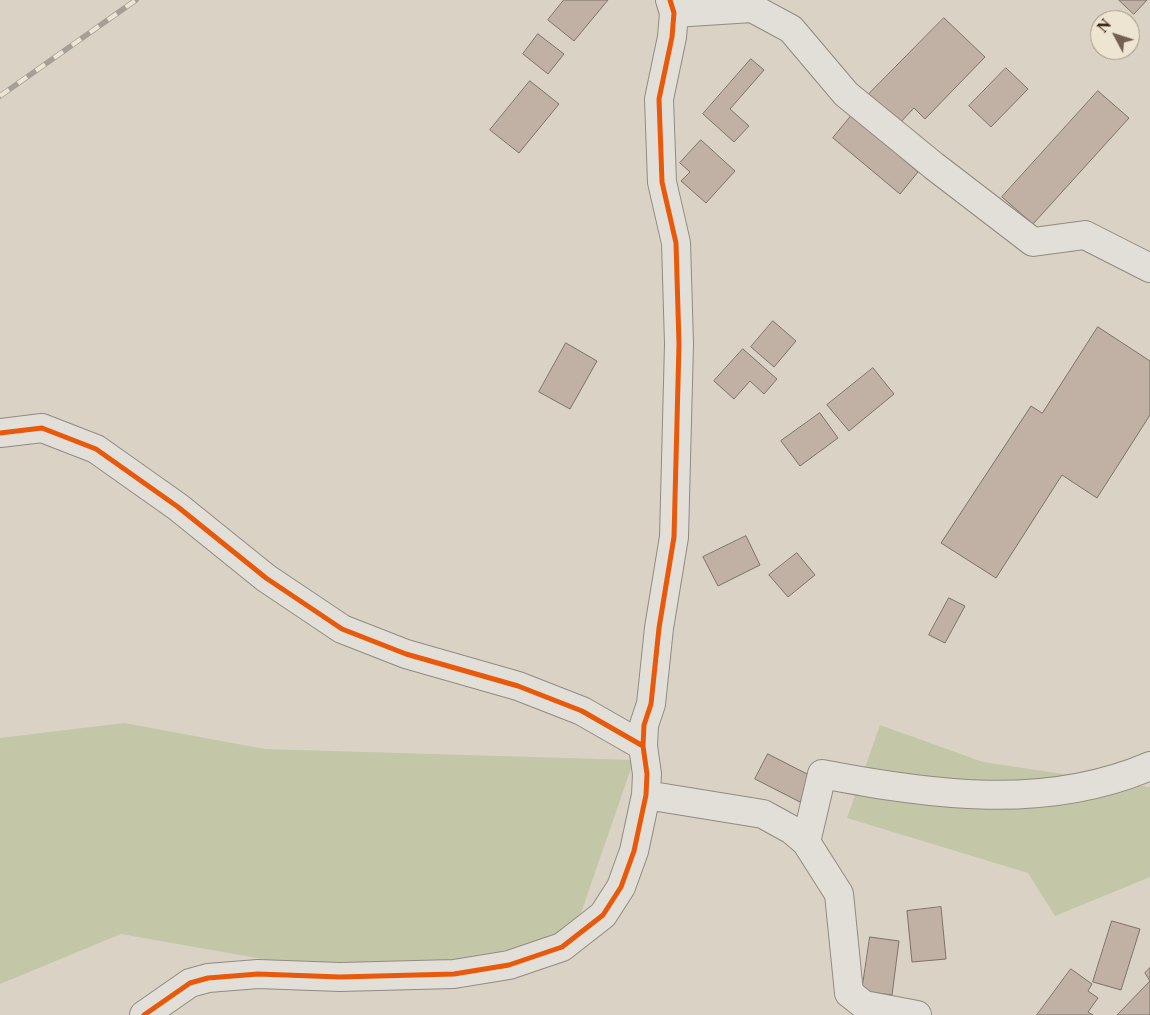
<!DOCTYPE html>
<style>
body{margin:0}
#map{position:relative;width:1150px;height:1015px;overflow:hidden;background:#dad2c4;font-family:"Libre Caslon Text",serif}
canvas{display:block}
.north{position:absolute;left:1090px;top:10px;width:50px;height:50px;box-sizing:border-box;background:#ede4d2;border:1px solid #a59785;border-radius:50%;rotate:310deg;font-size:14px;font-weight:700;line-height:20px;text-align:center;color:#3a2311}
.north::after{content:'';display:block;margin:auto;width:18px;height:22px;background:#726050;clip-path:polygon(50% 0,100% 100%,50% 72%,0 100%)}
</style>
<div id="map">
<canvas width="1150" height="1015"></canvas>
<div class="north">N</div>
</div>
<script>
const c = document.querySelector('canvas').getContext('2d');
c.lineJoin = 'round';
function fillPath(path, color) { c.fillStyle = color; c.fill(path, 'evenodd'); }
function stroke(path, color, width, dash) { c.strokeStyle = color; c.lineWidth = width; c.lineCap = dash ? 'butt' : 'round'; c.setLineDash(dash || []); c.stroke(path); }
fillPath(new Path2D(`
 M124,723L265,749L634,760L572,939L359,976L121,934L0,984V738Z
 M880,725L983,762L1150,787V877L1055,916L1028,873L847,818Z`), '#c3c7a8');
const building = new Path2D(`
 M564,0H608L574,41L548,20Z
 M1119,0H1147L1134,14Z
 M944,18L985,57L925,119L914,108L896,127L866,97Z
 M538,34L564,54L548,74L523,54Z
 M751,59L764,70L730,109L749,126L734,142L703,114Z
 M1006,68L1028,89L991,127L969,106Z
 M530,81L559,104L519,153L490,130Z
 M1098,91L1129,118L1033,224L1002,197Z
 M852,115L918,172L900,194L833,138Z
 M701,140L735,171L706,203L681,181L690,172L680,163Z
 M773,321L796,341L774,367L751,347Z
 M1098,327L1150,361V415L1097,498L1062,475L996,578L941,543L1031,406L1042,413Z
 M566,343L597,361L570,409L539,392Z
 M743,349L777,379L764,394L750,381L734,399L714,381Z
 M873,368L894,394L849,431L827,405Z
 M820,413L838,438L800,466L781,441Z
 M746,536L760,565L718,586L703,557Z
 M797,553L815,575L788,597L769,575Z
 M949,598L965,606L945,643L929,635Z
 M768,754L813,777L800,802L755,779Z
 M941,907L946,959L912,962L907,911Z
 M1112,921L1140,929L1121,990L1093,982Z
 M870,937L899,941L892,995L862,991Z
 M1150,968V1015H1117L1150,981L1145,973Z
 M1071,969L1092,984L1088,991L1098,998L1088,1012L1093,1015H1037Z`);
fillPath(building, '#c1b0a4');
stroke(building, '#7b7369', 1);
const minor = new Path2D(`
 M674,13L752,8L791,29L846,94L934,166L1033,242L1085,235L1150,268
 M0,433L42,428L96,449L178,507L266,578L342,629L406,654L518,686L582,711L643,746
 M646,795L763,814L792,830L806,842L839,894L849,993L864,1005L917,1015
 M806,842L822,774C931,795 1045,811 1150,766
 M144,1015L190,983L208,978L258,974L340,977L454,974L509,965L562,947L603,915L621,887L634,851L646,795L647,774L643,746L644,725L651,704L659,628L674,537L679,344L676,243L662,182L659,99L672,37L674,13L670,0`);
stroke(minor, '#928a80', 30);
stroke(minor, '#e2dfd8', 28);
const rail = new Path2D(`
 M0,96L136,0`);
stroke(rail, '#a49f97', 5.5);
stroke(rail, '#ede4d2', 4, [11]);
stroke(new Path2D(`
 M0,433L42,428L96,449L178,507L266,578L342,629L406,654L518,686L582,711L643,746
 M144,1015L190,983L208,978L258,974L340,977L454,974L509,965L562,947L603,915L621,887L634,851L646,795L647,774L643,746L644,725L651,704L659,628L674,537L679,344L676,243L662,182L659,99L672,37L674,13L670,0`), '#e8590c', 5);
</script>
